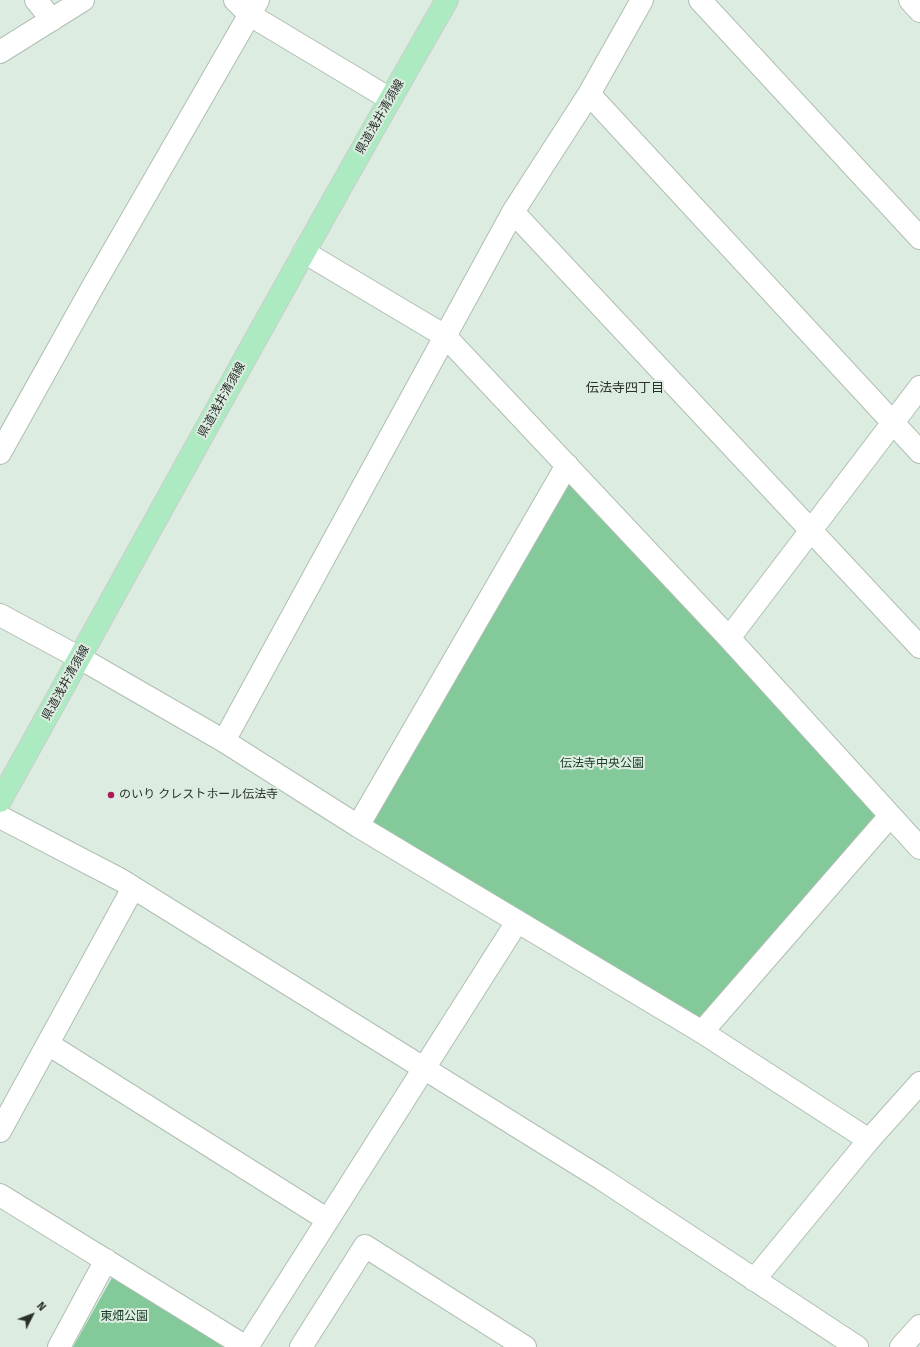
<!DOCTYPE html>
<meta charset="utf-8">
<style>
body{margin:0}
#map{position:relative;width:920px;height:1347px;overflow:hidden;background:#ddece1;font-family:"Fira Sans",sans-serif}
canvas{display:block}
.north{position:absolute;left:12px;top:1295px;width:40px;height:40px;-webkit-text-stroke:3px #ddece1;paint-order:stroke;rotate:48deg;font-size:11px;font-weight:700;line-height:16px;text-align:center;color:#2a302c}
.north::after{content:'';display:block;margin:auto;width:14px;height:18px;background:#2a302c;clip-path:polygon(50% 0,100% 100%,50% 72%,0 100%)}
</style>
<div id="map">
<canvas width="920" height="1347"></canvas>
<div class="north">N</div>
</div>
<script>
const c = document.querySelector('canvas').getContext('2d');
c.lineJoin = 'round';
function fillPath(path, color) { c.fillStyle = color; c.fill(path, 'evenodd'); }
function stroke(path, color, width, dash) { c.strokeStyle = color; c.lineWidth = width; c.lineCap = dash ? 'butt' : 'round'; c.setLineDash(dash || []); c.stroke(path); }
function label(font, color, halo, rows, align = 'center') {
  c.font = font + ' "Fira Sans","Noto Sans JP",sans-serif'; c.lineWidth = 4; c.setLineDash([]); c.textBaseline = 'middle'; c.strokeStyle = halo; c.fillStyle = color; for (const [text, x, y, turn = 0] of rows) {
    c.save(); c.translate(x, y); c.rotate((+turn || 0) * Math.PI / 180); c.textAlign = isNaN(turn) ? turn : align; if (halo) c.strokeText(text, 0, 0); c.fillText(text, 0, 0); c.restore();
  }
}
fillPath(new Path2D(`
 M568,464L890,816L702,1032L358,826Z
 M113,1276L224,1347H73Z`), '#83c999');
const minor = new Path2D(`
 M36,0L52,20
 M235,0L250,15L390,99
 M700,0L920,238
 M910,0L920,11
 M0,52L83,0
 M589,94L920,452
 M513,212L920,647
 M304,252L445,336L729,638L920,848
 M0,453L92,288L258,0
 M0,615L80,658L224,741L358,826L702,1032L869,1140
 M729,638L920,387
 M224,741L513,212L589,94L642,0
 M0,817L121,880L602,1179L857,1347
 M358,826L567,465
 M702,1032L890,816
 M48,1044L328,1220
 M0,1131L133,888
 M0,1195L246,1347
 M754,1280L869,1140L920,1083
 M59,1347L106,1260
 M247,1347L517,922
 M301,1347L365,1246L525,1347
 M901,1347L920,1326`);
const major = new Path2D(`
 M0,801C149,534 294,265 447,0`);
stroke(minor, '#afbeb3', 24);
stroke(major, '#cccdcc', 24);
stroke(minor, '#fff', 22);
stroke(major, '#aceac2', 22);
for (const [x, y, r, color] of [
 [111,795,4,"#ab1c56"]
]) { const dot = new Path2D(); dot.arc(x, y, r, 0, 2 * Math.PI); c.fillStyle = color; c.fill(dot); stroke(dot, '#ddece1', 1.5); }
label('12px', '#2a302c', '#ddece1', [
 ["県道浅井清須線",380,117,-60],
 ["県道浅井清須線",222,400,-61],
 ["県道浅井清須線",66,683,-61]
]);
label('12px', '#1b4028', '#ddece1', [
 ["伝法寺中央公園",602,764],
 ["東畑公園",124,1317]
]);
label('12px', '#2a302c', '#ddece1', [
 ["のいり クレストホール伝法寺",119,795]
], 'left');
label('13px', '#2a302c', '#ddece1', [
 ["伝法寺四丁目",625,388]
]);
</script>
